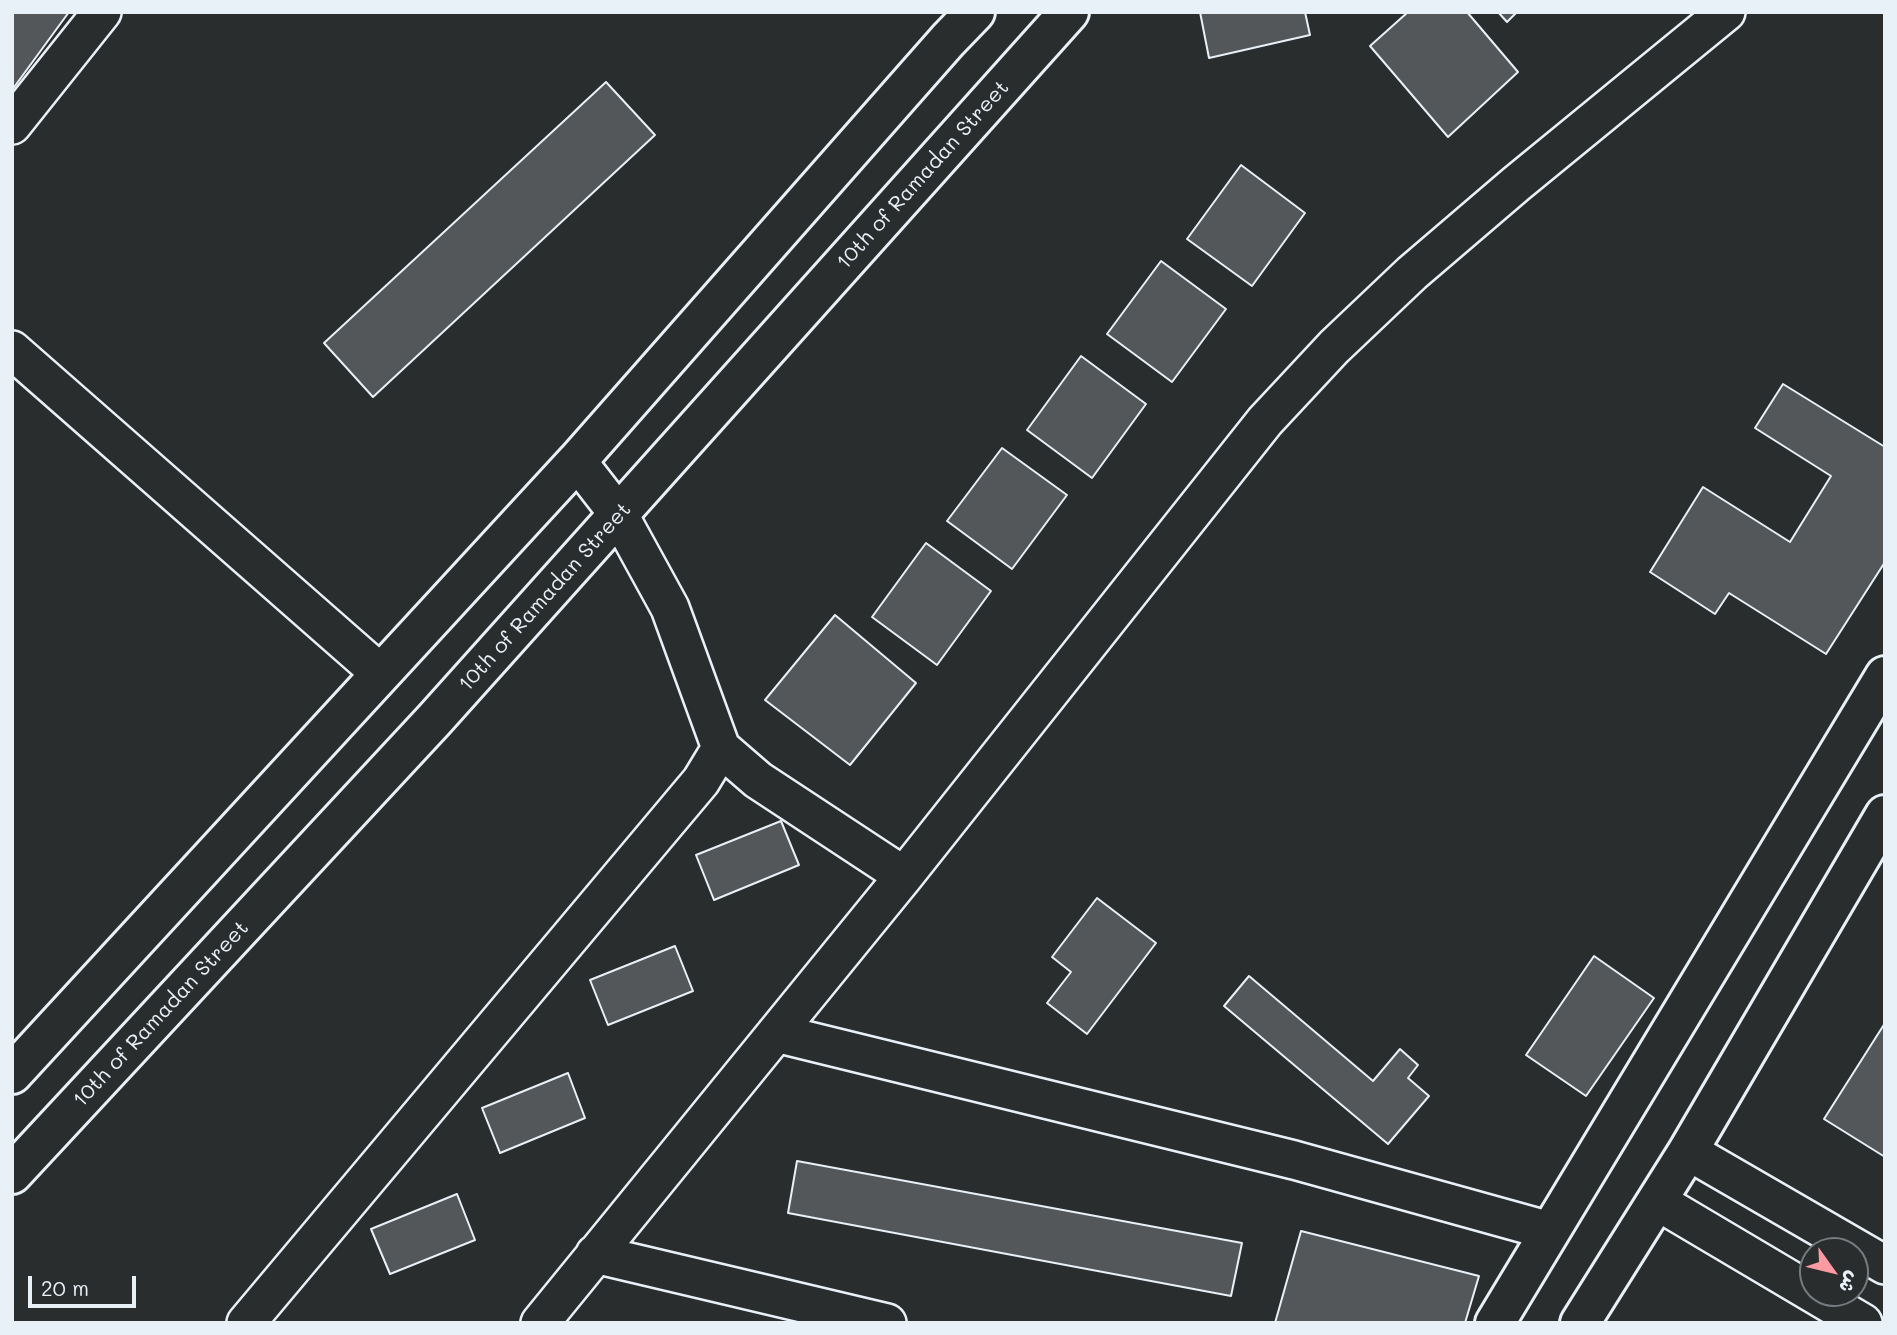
<!DOCTYPE html>
<meta charset="utf-8">
<style>
body{margin:0}
#map{position:relative;width:1897px;height:1335px;overflow:hidden;background:#2a2d2e;font-family:Mali,"Playpen Sans Arabic",sans-serif}
canvas{display:block}
.frame{position:absolute;inset:0;border:14px solid #e8f1f8;pointer-events:none}
.north{position:absolute;left:1799px;top:1237px;width:70px;height:70px;box-sizing:border-box;background:#2a2d2e;border:2px solid #767b7f;border-radius:50%;rotate:124deg;font-size:19px;font-weight:700;line-height:28px;text-align:center;color:#e8f1f8}
.north::after{content:'';display:block;margin:auto;width:24px;height:32px;background:#ff9aa2;clip-path:polygon(50% 0,100% 100%,50% 72%,0 100%)}
.scale{position:absolute;left:28px;top:1276px;width:108px;height:32px;box-sizing:border-box;border:4px solid #e8f1f8;border-top:0;padding-left:9px;font-size:21px;line-height:24px;white-space:nowrap;color:#e8f1f8;-webkit-text-stroke:5px #2a2d2e;paint-order:stroke}
</style>
<div id="map">
<canvas width="1897" height="1335"></canvas>
<div class="frame"></div>
<div class="north">ش</div>
<div class="scale">20 m</div>
</div>
<script>
const c = document.querySelector('canvas').getContext('2d');
c.lineJoin = 'round';
function fillPath(path, color) { c.fillStyle = color; c.fill(path, 'evenodd'); }
function stroke(path, color, width, dash) { c.strokeStyle = color; c.lineWidth = width; c.lineCap = dash ? 'butt' : 'round'; c.setLineDash(dash || []); c.stroke(path); }
function label(font, color, halo, rows, align = 'center') {
  c.font = font + ' Mali,sans-serif'; c.lineWidth = 7; c.setLineDash([]); c.textBaseline = 'middle'; c.strokeStyle = halo; c.fillStyle = color; for (const [text, x, y, turn = 0] of rows) {
    c.save(); c.translate(x, y); c.rotate((+turn || 0) * Math.PI / 180); c.textAlign = isNaN(turn) ? turn : align; if (halo) c.strokeText(text, 0, 0); c.fillText(text, 0, 0); c.restore();
  }
}
const building = new Path2D(`
 M12,12H69L12,90Z
 M1200,12H1305L1310,35L1209,58Z
 M1408,12H1467L1518,72L1448,137L1370,46Z
 M1498,12H1517L1507,22Z
 M606,82L655,135L373,397L324,343Z
 M1241,165L1305,213L1252,286L1187,239Z
 M1161,261L1226,309L1172,382L1107,334Z
 M1081,356L1146,404L1092,478L1027,430Z
 M1783,384L1885,447V562L1826,654L1729,593L1715,614L1650,572L1703,487L1790,542L1831,476L1755,428Z
 M1002,448L1067,495L1012,569L947,521Z
 M926,543L991,591L937,665L872,617Z
 M835,615L916,683L850,765L765,700Z
 M781,821L799,865L714,900L696,855Z
 M1097,898L1156,943L1087,1034L1047,1003L1071,972L1052,957Z
 M675,946L693,991L608,1025L590,980Z
 M1594,956L1654,998L1586,1096L1526,1055Z
 M1249,976L1373,1081L1400,1049L1418,1065L1408,1078L1429,1096L1388,1144L1224,1006Z
 M1885,1023V1157L1824,1119Z
 M568,1073L585,1118L500,1153L482,1108Z
 M797,1161L1242,1243L1231,1296L788,1213Z
 M457,1194L475,1240L390,1274L371,1229Z
 M1301,1231L1479,1276L1465,1323H1275Z`);
fillPath(building, '#535759');
stroke(building, '#e8f1f8', 2);
const street = new Path2D(`
 M12,125L102,12
 M12,350L380,673
 M577,461L619,515L670,608L721,748L758,780L904,876
 M776,1033L1294,1160L1550,1231
 M1688,1151L1885,1265
 M1657,1201L1863,1323
 M595,1254L887,1323
 M246,1323L701,781L721,748
 M540,1323L904,876L1265,421L1334,347L1412,273L1516,184L1726,12`);
const primary = new Path2D(`
 M12,1074L577,461L948,40L975,12
 M12,1174L434,720L1069,12
 M1495,1323L1885,676
 M1580,1323L1688,1151L1885,815`);
stroke(street, '#e8f1f8', 42);
stroke(primary, '#e8f1f8', 44);
stroke(street, '#2a2d2e', 37);
stroke(primary, '#2a2d2e', 38);
label('21px', '#e8f1f8', '#2a2d2e', [
 ["10th of Ramadan Street",923,175,-48],
 ["10th of Ramadan Street",545,597,-48],
 ["10th of Ramadan Street",161,1014,-47]
]);
</script>
